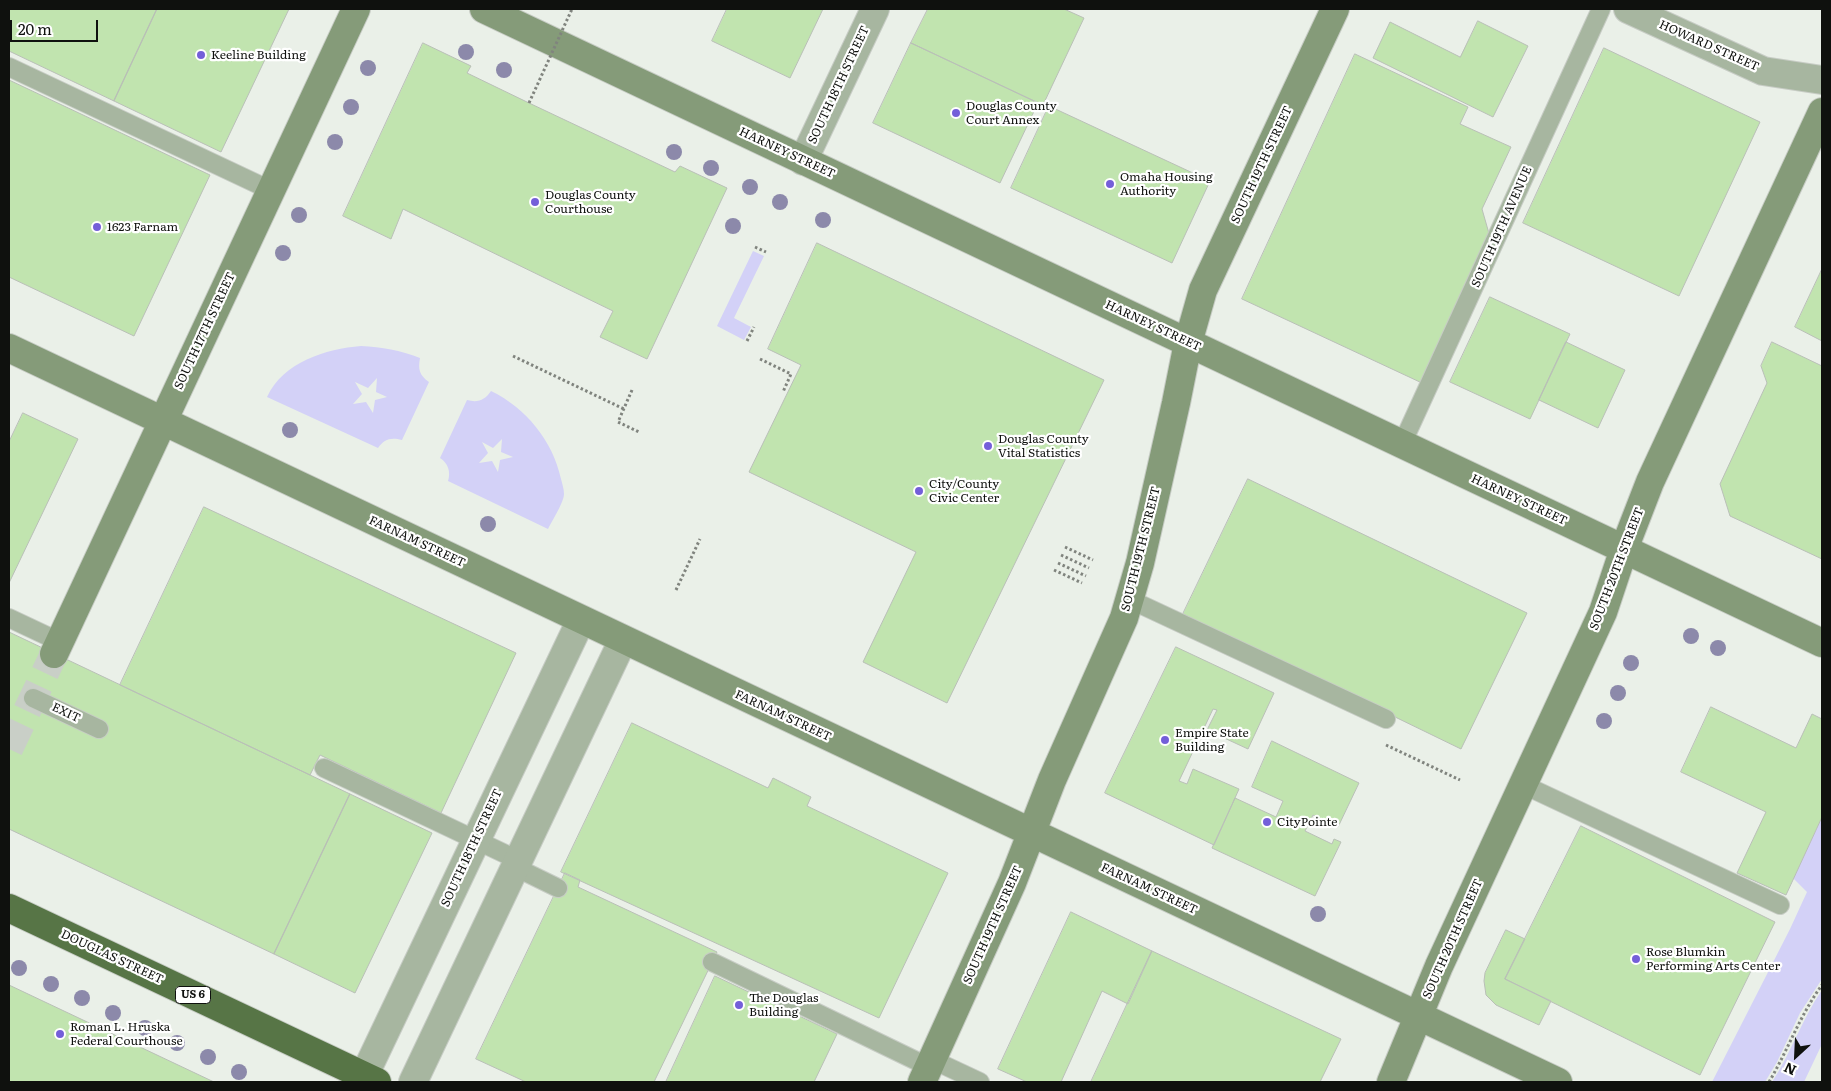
<!DOCTYPE html>
<style>
body{margin:0}
#map{position:relative;width:1831px;height:1091px;overflow:hidden;background:#eaf0e8;font-family:Literata,serif}
canvas{display:block}
.frame{position:absolute;inset:0;border:10px solid #0f110e;pointer-events:none}
.north{position:absolute;left:1771px;top:1031px;width:50px;height:50px;-webkit-text-stroke:4px #fff;paint-order:stroke;rotate:205deg;font-size:14px;font-weight:700;line-height:20px;text-align:center;color:#0f110e}
.north::after{content:'';display:block;margin:auto;width:18px;height:22px;background:#0f110e;clip-path:polygon(50% 0,100% 100%,50% 72%,0 100%)}
.scale{position:absolute;left:10px;top:20px;width:88px;height:22px;box-sizing:border-box;border:2px solid #0f110e;border-top:0;padding-left:6px;font-size:15px;line-height:18px;white-space:nowrap;color:#0f110e;-webkit-text-stroke:4px #fff;paint-order:stroke}
</style>
<div id="map">
<canvas width="1831" height="1091"></canvas>
<div class="frame"></div>
<div class="north">N</div>
<div class="scale">20 m</div>
</div>
<script>
const c = document.querySelector('canvas').getContext('2d');
c.lineJoin = 'round';
function fillPath(path, color) { c.fillStyle = color; c.fill(path, 'evenodd'); }
function stroke(path, color, width, dash) { c.strokeStyle = color; c.lineWidth = width; c.lineCap = dash ? 'butt' : 'round'; c.setLineDash(dash || []); c.stroke(path); }
function label(font, color, halo, rows, align = 'center') {
  c.font = font + ' Literata,serif'; c.lineWidth = 4.5; c.setLineDash([]); c.textBaseline = 'middle'; c.strokeStyle = halo; c.fillStyle = color; for (const [text, x, y, turn = 0] of rows) {
    c.save(); c.translate(x, y); c.rotate((+turn || 0) * Math.PI / 180); c.textAlign = isNaN(turn) ? turn : align; if (halo) c.strokeText(text, 0, 0); c.fillText(text, 0, 0); c.restore();
  }
}
fillPath(new Path2D(`
 M753,251L764,256L734,318L751,327L744,340L717,326Z
 M361,346C382,347 400,350 420,358C418,369 419,375 429,382L402,440C391,437 384,439 378,448L267,397C283,362 326,349 361,346ZM377,378L376,392L387,397L375,400L373,413L366,402L353,404L362,394L355,382L368,388Z
 M491,391C526,408 553,441 561,479C562,483 564,489 564,494C564,502 552,521 548,529L448,481C451,472 448,463 440,458L467,400C478,403 485,400 491,391ZM502,439L501,452L513,457L500,460L498,472L492,461L479,463L488,453L482,442L493,448Z
 M1822,817V979L1800,1013L1777,1062L1765,1082H1712L1790,929L1807,892L1793,878Z
 M1822,990V1044L1804,1082H1772C1791,1053 1802,1019 1822,990Z`), '#d3d1f7');
const building = new Path2D(`
 M9,9H157L114,101L9,51Z
 M157,9H289L221,152L114,101Z
 M727,9H823L790,78L712,41Z
 M928,9H1064L1084,18L1043,105L911,43Z
 M1478,21L1528,46L1493,117L1373,58L1390,22L1460,57Z
 M423,43L471,66L467,73L529,103L675,172L680,166L727,188L647,359L600,337L613,311L403,209L391,239L343,216Z
 M911,43L1038,103L1000,183L873,123Z
 M1604,48L1760,122L1679,296L1523,223Z
 M1355,54L1468,107L1460,124L1511,147L1482,209L1490,237L1422,383L1242,299Z
 M9,80L210,175L134,336L9,277Z
 M1049,106L1210,181L1172,263L1011,188Z
 M817,243L1104,380L947,703L863,662L916,552L749,472L801,365L768,349Z
 M1822,269V341L1795,327Z
 M1490,297L1570,334L1530,419L1450,382Z
 M1566,342L1625,370L1598,428L1539,400Z
 M1772,342L1822,366V559L1730,516L1720,484L1767,383L1761,366Z
 M23,413L78,439L9,583V442Z
 M1248,479L1527,613L1461,749L1183,614Z
 M204,507L516,653L441,813L320,755L310,775L120,685Z
 M9,632L350,794L274,954L9,829Z
 M1176,647L1274,693L1248,749L1207,730L1217,710L1213,709L1179,781L1187,784L1193,769L1239,789L1214,845L1105,793Z
 M1711,707L1796,748L1812,714L1822,719V817L1786,895L1737,873L1766,812L1681,772Z
 M632,723L768,788L773,778L811,797L807,806L948,873L879,1018L561,872Z
 M1272,741L1359,783L1338,827L1313,815L1305,831L1332,844L1334,839L1341,842L1315,896L1212,848L1235,798L1276,817L1283,801L1252,787Z
 M350,794L432,833L355,993L274,954Z
 M1581,826L1775,922L1700,1075L1505,979Z
 M565,873L580,880L578,887L717,952L654,1082H526L476,1059Z
 M1071,912L1152,951L1128,1004L1102,991L1061,1082H1027L998,1069Z
 M1506,930L1525,939L1505,979L1551,1001L1539,1025L1496,1005L1486,995L1484,981L1485,973Z
 M1152,951L1341,1039L1320,1082H1091Z
 M715,976L837,1034L814,1082H666Z
 M9,985L214,1082H9Z`);
fillPath(building, '#c1e4af');
stroke(building, '#b9bfb7', 1);
stroke(new Path2D(`
 M9,749L54,654`), '#c9cfc7', 28, [28, 14]);
const lane = new Path2D(`
 M9,67L270,190
 M1402,444L1601,9
 M1131,600L1386,719
 M9,618L60,642
 M33,698L99,729
 M324,768L518,860
 M1524,785L1780,905
 M515,867L558,888
 M712,962L929,1067
 M933,1060L980,1082`);
const street = new Path2D(`
 M1628,9L1763,71L1822,80
 M803,161L875,9
 M364,1076L581,620
 M413,1082L623,640`);
const secondary = new Path2D(`
 M484,9L1822,643
 M9,348L1558,1082
 M54,654L356,9
 M922,1082L1012,883L1052,780L1124,618L1140,563L1176,403L1188,343L1203,290L1335,9
 M1391,1082L1439,966L1603,612L1624,549L1650,482L1822,112`);
const highway = new Path2D(`
 M9,908L377,1082`);
stroke(lane, '#c7ccc5', 20);
stroke(street, '#c7ccc5', 30);
stroke(secondary, '#c7ccc5', 30);
stroke(highway, '#c7ccc5', 30);
stroke(new Path2D(`
 M755,247L766,252
 M747,341L754,327
 M513,356L624,409
 M760,359L791,374L783,392
 M632,390L618,422L639,432
 M1065,547L1093,560
 M1061,555L1089,568
 M1058,563L1086,576
 M1054,570L1082,583
 M676,590L700,539
 M1386,745L1460,780
 M1769,1082C1788,1050 1800,1015 1822,985`), '#80847e', 3, [2.5, 2.5]);
stroke(lane, '#a7b6a0', 18);
stroke(street, '#a7b6a0', 28);
stroke(secondary, '#859b79', 28);
stroke(highway, '#577546', 28);
stroke(new Path2D(`
 M529,103L572,9`), '#80847e', 3, [2.5, 2.5]);
c.fillStyle = '#8c89aa';
for (const [x, y] of [
 [466,52],
 [368,68],
 [504,70],
 [351,107],
 [335,142],
 [674,152],
 [711,168],
 [750,187],
 [780,202],
 [299,215],
 [823,220],
 [733,226],
 [283,253],
 [290,430],
 [488,524],
 [1691,636],
 [1718,648],
 [1631,663],
 [1618,693],
 [1604,721],
 [1318,914],
 [19,968],
 [51,984],
 [82,998],
 [113,1013],
 [145,1028],
 [177,1043],
 [208,1057],
 [239,1072]
]) { c.beginPath(); c.arc(x, y, 8, 0, 2 * Math.PI); c.fill(); }
for (const [x, y, r, color] of [
 [201,55,5,"#745fd9"],
 [956,113,5,"#745fd9"],
 [1110,184,5,"#745fd9"],
 [535,202,5,"#745fd9"],
 [97,227,5,"#745fd9"],
 [988,446,5,"#745fd9"],
 [919,491,5,"#745fd9"],
 [1165,740,5,"#745fd9"],
 [1267,822,5,"#745fd9"],
 [1636,959,5,"#745fd9"],
 [739,1005,5,"#745fd9"],
 [60,1034,5,"#745fd9"]
]) { const dot = new Path2D(); dot.arc(x, y, r, 0, 2 * Math.PI); c.fillStyle = color; c.fill(dot); stroke(dot, '#fff', 2); }
for (const [x, y, w] of [
 [193,995,35]
]) { const box = new Path2D(); box.roundRect(x - w / 2, y - 8.5, w, 17, 4); c.fillStyle = '#fff'; c.fill(box); stroke(box, '#0f110e', 1); }
label('bold 11px', '#0f110e', null, [
 ["US 6",193,995]
]);
label('12px', '#0f110e', '#fff', [
 ["HOWARD STREET",1709,46,24],
 ["SOUTH 18TH STREET",839,85,-65],
 ["HARNEY STREET",787,153,25],
 ["SOUTH 19TH STREET",1262,165,-65],
 ["SOUTH 19TH AVENUE",1502,227,-66],
 ["HARNEY STREET",1153,326,25],
 ["SOUTH 17TH STREET",205,331,-65],
 ["HARNEY STREET",1519,500,25],
 ["FARNAM STREET",417,542,25],
 ["SOUTH 19TH STREET",1141,549,-76],
 ["SOUTH 20TH STREET",1617,569,-69],
 ["EXIT",66,713,25],
 ["FARNAM STREET",783,716,25],
 ["SOUTH 18TH STREET",472,848,-65],
 ["FARNAM STREET",1149,889,25],
 ["SOUTH 19TH STREET",993,925,-66],
 ["SOUTH 20TH STREET",1453,939,-66],
 ["DOUGLAS STREET",112,957,25]
]);
label('12px', '#0f110e', '#fff', [
 ["Keeline Building",211,55],
 ["Douglas County",966,106],
 ["Court Annex",966,120],
 ["Omaha Housing",1120,177],
 ["Authority",1120,191],
 ["Douglas County",545,195],
 ["Courthouse",545,209],
 ["1623 Farnam",107,227],
 ["Douglas County",998,439],
 ["Vital Statistics",998,453],
 ["City/County",929,484],
 ["Civic Center",929,498],
 ["Empire State",1175,733],
 ["Building",1175,747],
 ["CityPointe",1277,822],
 ["Rose Blumkin",1646,952],
 ["Performing Arts Center",1646,966],
 ["The Douglas",749,998],
 ["Building",749,1012],
 ["Roman L. Hruska",70,1027],
 ["Federal Courthouse",70,1041]
], 'left');
</script>
